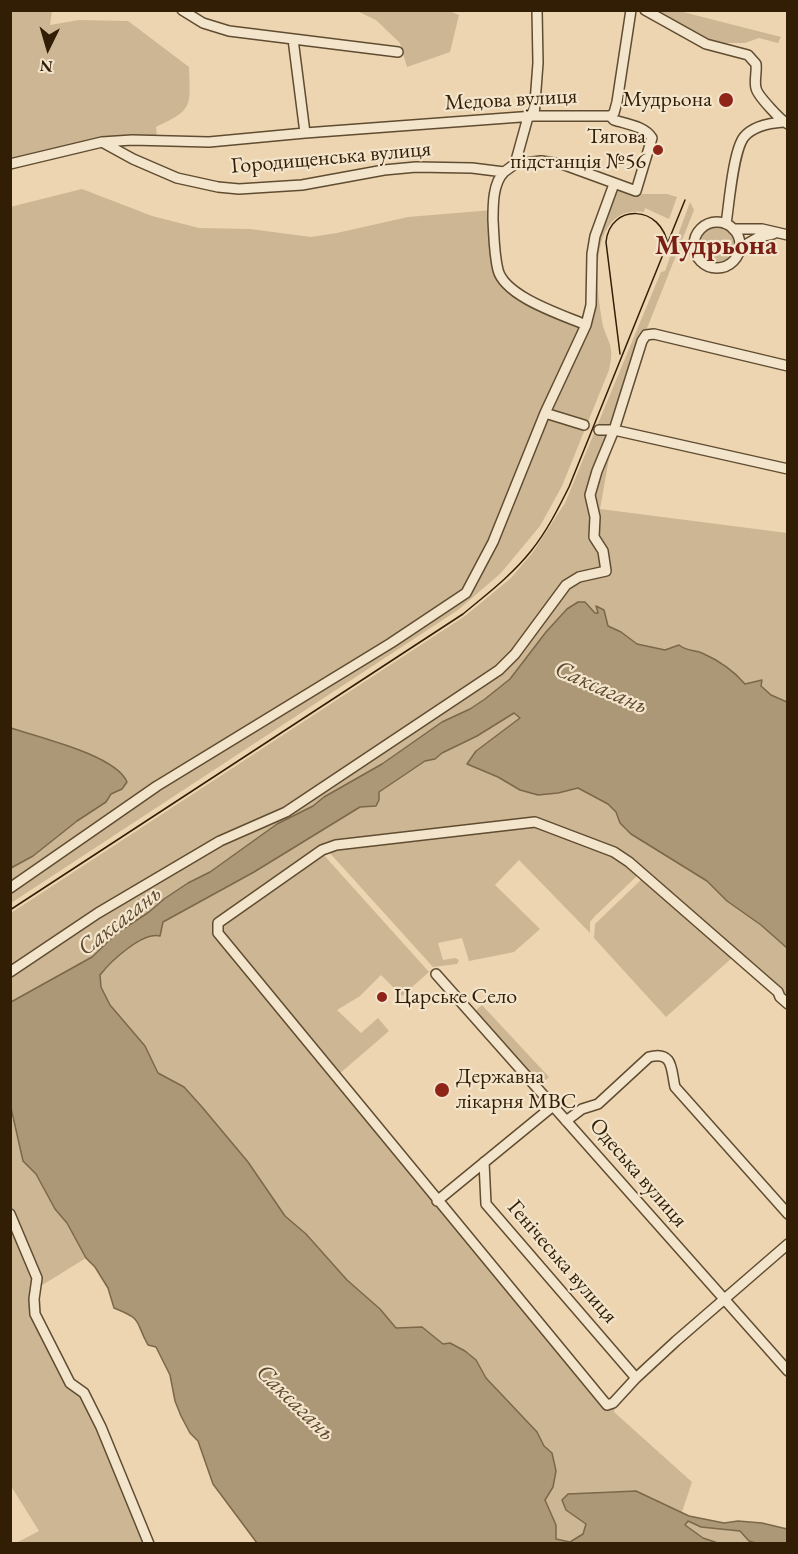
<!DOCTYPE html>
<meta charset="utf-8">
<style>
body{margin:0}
#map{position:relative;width:798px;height:1554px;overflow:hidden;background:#ecd5b0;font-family:"EB Garamond",serif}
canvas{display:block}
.frame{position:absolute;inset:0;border:12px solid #311e05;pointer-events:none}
.north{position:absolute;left:18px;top:18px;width:60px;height:60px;-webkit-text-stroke:4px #f3e4cc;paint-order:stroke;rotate:185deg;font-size:16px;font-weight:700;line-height:24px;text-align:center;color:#311e05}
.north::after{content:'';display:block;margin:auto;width:21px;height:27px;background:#311e05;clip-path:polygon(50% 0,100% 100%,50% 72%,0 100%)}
</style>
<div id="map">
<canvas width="798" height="1554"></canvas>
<div class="frame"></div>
<div class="north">N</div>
</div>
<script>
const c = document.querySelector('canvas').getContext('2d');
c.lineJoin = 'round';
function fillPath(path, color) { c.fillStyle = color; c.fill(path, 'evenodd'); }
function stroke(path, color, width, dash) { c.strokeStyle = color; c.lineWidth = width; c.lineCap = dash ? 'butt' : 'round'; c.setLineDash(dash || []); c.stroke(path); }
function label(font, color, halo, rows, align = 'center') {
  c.font = font + ' "EB Garamond",serif'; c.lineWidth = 4.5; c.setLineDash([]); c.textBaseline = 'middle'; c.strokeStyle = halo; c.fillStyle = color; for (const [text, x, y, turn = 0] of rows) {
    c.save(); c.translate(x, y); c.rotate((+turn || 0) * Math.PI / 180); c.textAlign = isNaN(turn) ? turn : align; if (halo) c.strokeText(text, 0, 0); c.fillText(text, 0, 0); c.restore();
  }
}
fillPath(new Path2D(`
 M10,11H52L50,25L79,20L128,21L189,67C190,107 194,109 156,127L157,138H131L11,162Z
 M357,11H449L459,15L450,52L407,67L400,43L376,20Z
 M653,11H679L781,37L778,43L759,38L745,43H723L713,41Z
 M613,187L636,194H667L677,197L669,219L645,208L644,212C585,204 596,294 604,329C606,336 611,344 611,351C612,357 610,364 609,370L562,486L540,526L501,573L458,610L11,903V868C38,854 55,837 79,820C91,811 102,805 112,794L86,754L57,741L11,728L10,207L82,189L152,216L199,228L250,229L311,237L337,233L408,217L493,210L498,272L515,291L586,324L592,254Z
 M690,202L694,210L642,341L614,430L600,509L787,533V702C783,700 777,699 772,696C760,689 763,682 745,684L724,664L711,657L682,647L665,650L636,644L621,632L608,626L604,615L596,607L598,614L595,613L586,602H578L567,609L546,632L510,679L485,699L470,709L442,722L382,764L324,797L313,806L277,824L210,872L188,883L164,899L149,912L117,933L92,957L11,1002V913L465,616L511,578L533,552L565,503L661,272L665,271Z
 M695 246a22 22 0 1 1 44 0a22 22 0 1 1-44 0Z
 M514,713L520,718L476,750L498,777L520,790L558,793L578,788L608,804L616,812L620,823L631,834L707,881L727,900L761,925L787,948V1001L630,860L535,819L335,842L214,927L435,1203L615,1407L614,1412L692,1482L682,1512L636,1491L596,1492L566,1510L586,1524L583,1534L569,1542L556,1539V1525L545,1500L553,1487L556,1471L552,1453L544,1446L537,1432L486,1378L476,1360L465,1351L451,1343L443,1344L422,1327L396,1328L380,1309L347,1280L306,1234L285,1216L248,1162L184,1087L158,1073L145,1046L110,1005L101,987L100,975C110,962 126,948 141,939C151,934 157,934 163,922L254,872L360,807H370L379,800V792L425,761L435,759L442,753L477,736Z
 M534,824L613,854L639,874L595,916L590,922V933L519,860L495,885L540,929L514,952L469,961L462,938L438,943L443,960L455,958L459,960L457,964L433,967L328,851L335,848Z
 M322,853L429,972L402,996L381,975L360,996L337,1010L361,1033L378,1018L389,1031L338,1075L220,932V924Z
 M643,878L733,957L666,1017L594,938L595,924Z
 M482,1005L549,1077L540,1085L473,1013Z
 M10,1108L23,1161L36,1174L55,1209L67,1223L86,1258L39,1287L32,1315L82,1396L145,1543H16L39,1531L11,1486Z
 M688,1521L701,1527L740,1531L749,1541L756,1543C723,1543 711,1546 684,1525Z`), '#ccb693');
const water = new Path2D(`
 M578,602H585L595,613H598L596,606L604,610L608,626L621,632L637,644L665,650L679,645C686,651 694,650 702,653C718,660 733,670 745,684L762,680L761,686L771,695L787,702V948L761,925L727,901L707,881L631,834L620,823L616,812L608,804L578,788L558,793L538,795L520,790L498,777L467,764L476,751L520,718L514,713L477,736L442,753L435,759L425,761L379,792V800L376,806L360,807L254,872L163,922L160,936C142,932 111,961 100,975L101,987L110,1005L145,1046L158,1073L184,1087L202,1107L248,1162L285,1216L306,1234L347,1280L380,1309L396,1328L422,1327L443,1344L450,1343L465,1351L476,1360L486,1378L537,1432L544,1446L552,1453L556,1471L553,1487L545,1500L556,1525V1539L570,1542L583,1534L586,1524L566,1510L562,1500L568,1494L636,1491L689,1516L724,1523L738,1521L762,1523L787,1529V1543H756L749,1541L740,1531L701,1527L688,1521L685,1525L703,1538L718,1543H257L213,1484L198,1441L190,1433L181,1416L175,1401L170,1375L156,1347L148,1345C134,1320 144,1320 114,1308L108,1288L95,1267L86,1258L67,1223L55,1209L36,1174L23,1161L11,1108V1002L92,957L117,933L149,912L164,899L188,883L210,872L277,824L313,806L324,797L382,764L442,722L470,709L485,699L510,679L546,632L567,609Z
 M11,728C37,737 116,755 127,782L122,789L111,794L106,802L77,821L33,856L11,868Z`);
fillPath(water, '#ac9776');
stroke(water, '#7b6749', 1.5);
const minor = new Path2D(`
 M182,10L203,23L229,31L398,52
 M645,10L706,44L748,55L756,64C757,72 754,81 756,88C757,95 781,121 788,124
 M293,39L305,133
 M534,116L538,63L537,10
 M102,142L133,159L177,178L218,187L239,189L302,185L384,170L416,167L472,168L504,172L515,164L541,161L562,164L636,191L652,138C645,126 626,124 614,120L610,116
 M10,164L102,142L132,140L209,142L305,133L534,116H610L614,113L617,102L631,10
 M515,164L528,117
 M504,172C493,183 493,204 493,220C494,236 494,254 498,270C505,297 563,315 586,325
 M694 245a23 23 0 1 1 46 0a23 23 0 1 1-46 0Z
 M726,224C729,205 733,151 744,137C753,126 770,123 783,122
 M733,229H762L788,235
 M740,248L759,237L773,234
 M545,413L584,425
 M599,430H614L788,469
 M10,888L157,786L391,643L466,593L493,542L545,413L586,325L591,305L592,254L595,236L614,184
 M10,972L98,913L220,841L286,812L499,670L515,654L566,585L579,577L606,571L603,551L594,537L595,517L590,495L597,471L614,430L642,341L646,335L654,334L788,366
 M436,974L788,1371
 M788,1004L780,997L778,992L629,862L614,852L535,822L336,845L322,850L218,923V933L607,1405L613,1403L636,1378L676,1341L788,1244
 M566,1121L582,1109L598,1104L649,1057C674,1050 671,1071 675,1087L788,1214
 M484,1162L486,1204L636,1378
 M437,1201L553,1106
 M10,1214L37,1278L34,1299L35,1314L70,1383L84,1393L101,1427L149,1544`);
stroke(minor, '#604c30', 12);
stroke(minor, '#f3e4cc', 9);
stroke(new Path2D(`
 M620,354L606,242C610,203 662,204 668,246
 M10,910L463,614C487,594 512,575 531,551C547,531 558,509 569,487L685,200`), '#311e05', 1.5);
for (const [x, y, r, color] of [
 [726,100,8,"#8f2418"],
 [658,150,6,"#8f2418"],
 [382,997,6,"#8f2418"],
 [442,1090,8,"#8f2418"]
]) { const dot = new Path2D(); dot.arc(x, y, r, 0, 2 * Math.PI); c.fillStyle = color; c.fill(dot); stroke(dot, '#f3e4cc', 2); }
label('22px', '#311e05', '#f3e4cc', [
 ["Медова вулиця",511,100,-3],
 ["Городищенська вулиця",331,158,-5],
 ["Одеська вулиця",638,1173,49],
 ["Генічеська вулиця",562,1262,49]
]);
label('22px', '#311e05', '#f3e4cc', [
 ["Мудрьона",712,100],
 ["Тягова",646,137],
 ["підстанція №56",646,162],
 ["Царське Село",394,997,"left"],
 ["Державна",456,1077,"left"],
 ["лікарня МВС",456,1102,"left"]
], 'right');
label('italic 24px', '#5c482d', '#f3e4cc', [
 ["Саксагань",601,688,24],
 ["Саксагань",120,921,-38],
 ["Саксагань",295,1403,44]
]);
label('bold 28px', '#7a1f14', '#f3e4cc', [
 ["Мудрьона",716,246]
]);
</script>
